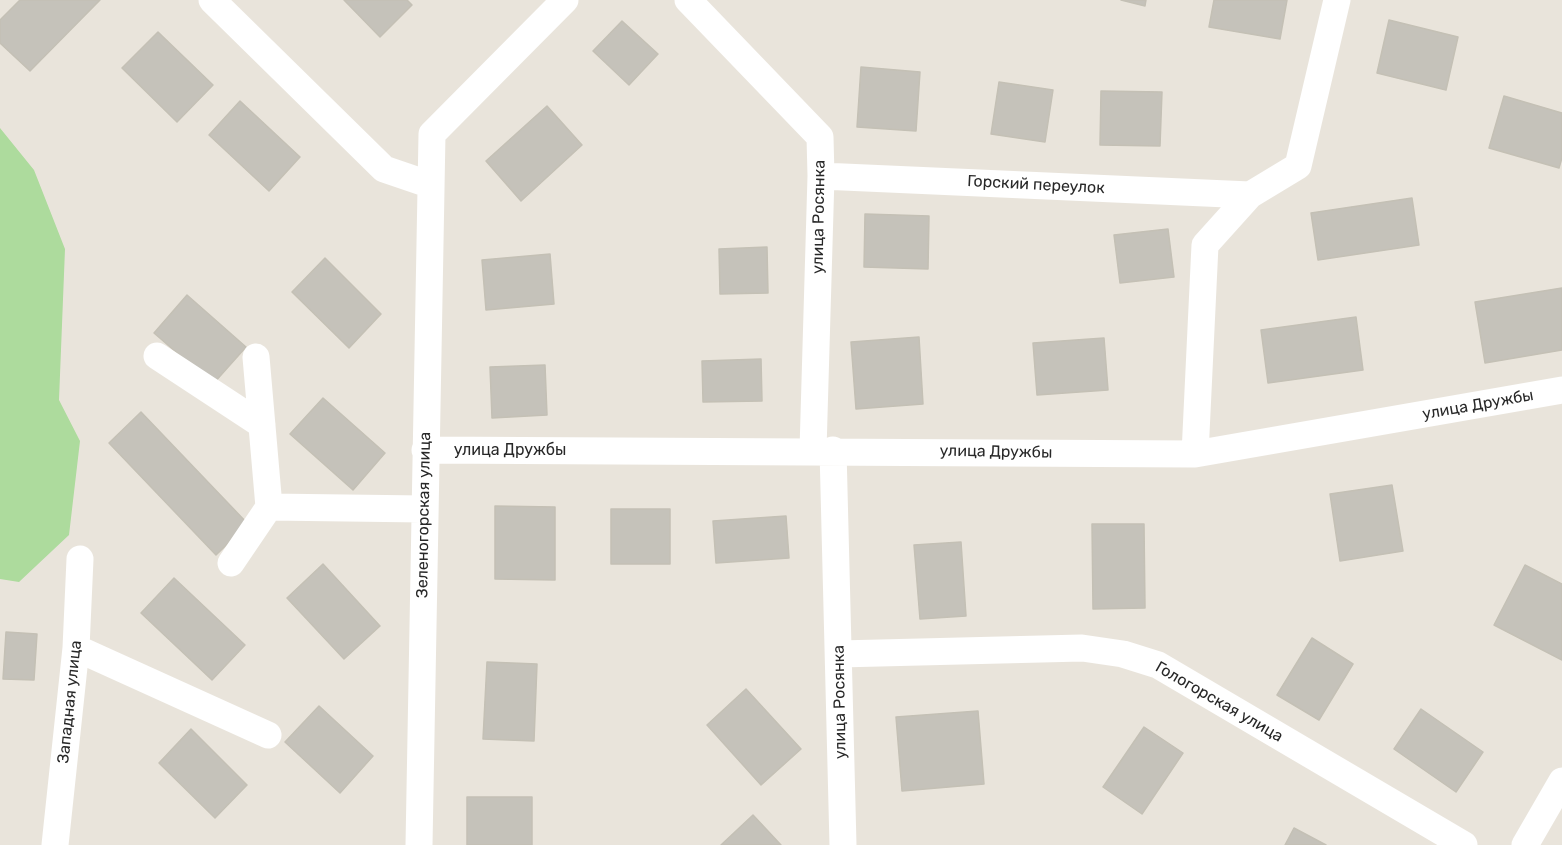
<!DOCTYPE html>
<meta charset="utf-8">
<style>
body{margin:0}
canvas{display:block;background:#e9e4db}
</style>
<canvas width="1562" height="845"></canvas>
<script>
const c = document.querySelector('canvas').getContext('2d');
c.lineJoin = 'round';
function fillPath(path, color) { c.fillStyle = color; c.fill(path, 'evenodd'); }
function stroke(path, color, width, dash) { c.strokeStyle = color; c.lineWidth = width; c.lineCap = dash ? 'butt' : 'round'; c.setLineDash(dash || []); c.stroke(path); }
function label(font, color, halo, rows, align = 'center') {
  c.font = font + ' Rubik,sans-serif'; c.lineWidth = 6; c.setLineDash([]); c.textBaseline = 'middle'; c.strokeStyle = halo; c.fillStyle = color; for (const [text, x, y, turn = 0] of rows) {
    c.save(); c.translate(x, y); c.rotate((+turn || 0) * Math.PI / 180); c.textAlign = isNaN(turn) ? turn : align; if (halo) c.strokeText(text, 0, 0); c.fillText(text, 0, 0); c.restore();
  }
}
fillPath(new Path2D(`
 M0,128L34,170L65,249L59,400L80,441L69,535L19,582L0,579Z`), '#addb9d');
const building = new Path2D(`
 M20,0H100L30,71L0,43V20Z
 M344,0H407L412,5L380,37Z
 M1121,0H1146L1145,6Z
 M1214,0H1287L1280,39L1209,27Z
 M1389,20L1458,37L1446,90L1377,73Z
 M622,21L658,54L629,85L593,51Z
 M158,32L213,85L177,122L122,68Z
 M861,67L920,72L916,131L857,127Z
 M999,82L1053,90L1045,142L991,134Z
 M1101,91L1162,92L1160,146L1100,145Z
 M1504,96L1562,113V158L1559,168L1489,148Z
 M240,101L300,157L269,191L209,135Z
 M547,106L582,145L521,201L486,161Z
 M1412,198L1419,245L1318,260L1311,213Z
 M865,214L929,216L928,269L864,267Z
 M1168,229L1174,277L1120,283L1114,235Z
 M767,247L768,293L720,294L719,249Z
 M550,254L554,304L486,310L482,260Z
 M325,258L381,314L349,348L292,292Z
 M1562,288V350L1485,363L1475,302Z
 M187,295L246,347L213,384L154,333Z
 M1356,317L1363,370L1268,383L1261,330Z
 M919,337L923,404L856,409L851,342Z
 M1104,338L1108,390L1037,395L1033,343Z
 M761,359L762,401L703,402L702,361Z
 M545,365L547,415L492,418L490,367Z
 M323,398L385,453L353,490L290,434Z
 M141,412L248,524L216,555L109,443Z
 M1392,485L1403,551L1340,561L1330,494Z
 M495,506L555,507V580L495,579Z
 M611,509H670V564H611Z
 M786,516L789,558L716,563L713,521Z
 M1092,524H1144L1145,608L1093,609Z
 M961,542L966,616L920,619L914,545Z
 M323,564L380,626L344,659L287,598Z
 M1525,565L1562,584V660L1494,625Z
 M174,578L245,645L212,680L141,613Z
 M6,632L37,634L34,680L3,679Z
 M1312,638L1353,664L1319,720L1277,695Z
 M487,662L537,664L534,741L483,739Z
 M746,689L801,749L761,785L707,725Z
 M319,706L373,756L340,793L285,742Z
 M1421,709L1483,752L1456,792L1394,749Z
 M978,711L984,784L902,791L896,717Z
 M1144,727L1183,753L1142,814L1103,787Z
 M191,729L247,785L215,818L159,763Z
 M467,797H532V845H467Z
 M753,815L781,845H721Z
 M1294,828L1326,845H1285Z`);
fillPath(building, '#c5c2ba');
stroke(building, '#c4c0b5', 1.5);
stroke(new Path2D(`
 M212,0L384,169L431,185
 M688,0L820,137L821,176L813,450
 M821,176L1250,195
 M157,356L262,425
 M256,357L269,507
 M425,450L1195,454L1562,390
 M833,450L843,845
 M1195,454L1205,245L1250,195L1298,166L1337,0
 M231,563L269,507L424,509
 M76,648L268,735
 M839,654L1082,648L1123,654L1158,665L1464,845
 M55,845L76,648L80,559
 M419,845L432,134L565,0
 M1525,845L1562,781`), '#fff', 27);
label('16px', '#282828', '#fff', [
 ["Горский переулок",1036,185,3],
 ["улица Росянка",819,217,-89],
 ["улица Дружбы",1478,405,-10],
 ["улица Дружбы",510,450],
 ["улица Дружбы",996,452,1],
 ["Зеленогорская улица",424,515,-89],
 ["Западная улица",70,702,-84],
 ["улица Росянка",840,702,-91],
 ["Гологорская улица",1219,702,30]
]);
</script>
